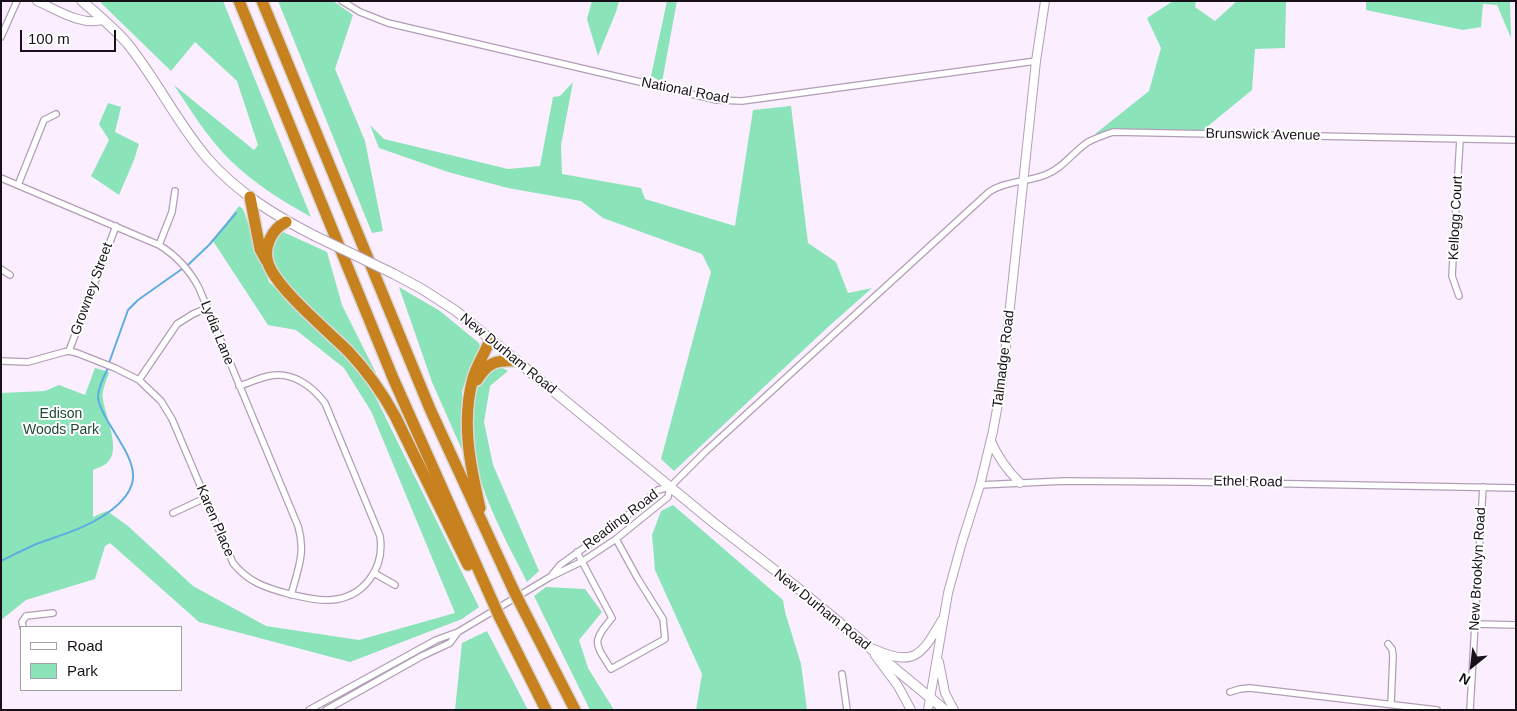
<!DOCTYPE html>
<style>
body{margin:0}
#map{position:relative;width:1517px;height:711px;overflow:hidden;background:#fbeefe;font-family:Arial,sans-serif}
canvas{display:block}
.frame{position:absolute;inset:0;border:2px solid #18111a;pointer-events:none}
.legend{position:absolute;left:20px;top:626px;width:162px;height:65px;box-sizing:border-box;background:#fff;border:1px solid #a3a0a3;margin:0;padding:6px 9px;list-style:none;font-size:15px;color:#18111a}
.legend li{display:flex;align-items:center;gap:10px;height:25px}
.legend b{width:25px;border:1px solid #a3a0a3}
.north{position:absolute;left:1447px;top:641px;width:50px;height:50px;-webkit-text-stroke:4px #fff;paint-order:stroke;rotate:209deg;font-size:14px;font-weight:700;line-height:20px;text-align:center;color:#18111a}
.north::after{content:'';display:block;margin:auto;width:18px;height:22px;background:#18111a;clip-path:polygon(50% 0,100% 100%,50% 72%,0 100%)}
.scale{position:absolute;left:20px;top:30px;width:96px;height:22px;box-sizing:border-box;border:2px solid #18111a;border-top:0;padding-left:6px;font-size:15px;line-height:18px;white-space:nowrap;color:#18111a;-webkit-text-stroke:4px #fff;paint-order:stroke}
</style>
<div id="map">
<canvas width="1517" height="711"></canvas>
<div class="frame"></div>
<ul class="legend">
<li><b style="height:6px;background:#fff"></b>Road</li>
<li><b style="height:14px;background:#8ae3b9"></b>Park</li>
</ul>
<div class="north">N</div>
<div class="scale">100 m</div>
</div>
<script>
const c = document.querySelector('canvas').getContext('2d');
c.lineJoin = 'round';
function fillPath(path, color) { c.fillStyle = color; c.fill(path, 'evenodd'); }
function stroke(path, color, width, dash) { c.strokeStyle = color; c.lineWidth = width; c.lineCap = dash ? 'butt' : 'round'; c.setLineDash(dash || []); c.stroke(path); }
function label(font, color, halo, rows, align = 'center') {
  c.font = font + ' Arial,sans-serif'; c.lineWidth = 4; c.setLineDash([]); c.textBaseline = 'middle'; c.strokeStyle = halo; c.fillStyle = color; for (const [text, x, y, turn = 0] of rows) {
    c.save(); c.translate(x, y); c.rotate((+turn || 0) * Math.PI / 180); c.textAlign = isNaN(turn) ? turn : align; if (halo) c.strokeText(text, 0, 0); c.fillText(text, 0, 0); c.restore();
  }
}
fillPath(new Path2D(`
 M99,1H223L311,217C283,201 256,185 232,162C210,141 191,111 174,85L254,150L258,145L237,81L195,42L171,71Z
 M278,1H333L353,15L335,69L365,141L383,231L372,233Z
 M592,1H619L616,12L598,56L587,19Z
 M667,1H677L662,82L651,76Z
 M1173,1H1196L1195,7L1215,21L1237,1H1286L1285,48L1255,49L1252,90L1202,131L1095,134L1149,91L1161,48L1147,18Z
 M1366,1H1510L1511,38L1497,5L1483,4L1481,27L1463,30L1366,10Z
 M573,82L561,145L562,174L641,188L645,199L735,226L753,110L791,106L808,243L836,262L848,293L872,288L827,328L674,471L661,459L711,272L702,254L603,218L581,201L508,188L448,172L379,148L370,125L384,139L508,169L540,166L553,97L560,96Z
 M108,103L121,107L115,132L139,144L134,160L119,195L91,176L109,140L99,124Z
 M239,206L243,209L269,282L347,355L375,396L479,607L462,619L350,662L199,622L110,543L105,546L95,579L26,600L1,620V393L45,391L59,385L85,395L95,368L109,372C107,380 101,391 103,399C105,416 122,450 107,463C104,466 97,468 93,470V517L107,511L128,526L193,586L266,626L359,640L455,613L371,411L344,368L296,330L268,325L213,241Z
 M281,231L327,252L342,305L376,373L373,374L282,281L271,260L274,242Z
 M399,287L440,311L479,343L481,350L469,371L462,391V450L432,382Z
 M501,367L508,371L490,386L484,422L493,465L539,571L527,582C500,528 465,470 473,408C475,394 477,384 488,374C491,371 497,369 501,367Z
 M673,505L783,600L785,612L801,664L807,710H696L702,674L655,570L652,535L661,511Z
 M546,587L585,589L602,612L579,640L588,668L614,710H590L534,596Z
 M487,631L528,710H455L462,643Z`), '#8ae3b9');
stroke(new Path2D(`
 M109,363L128,310L138,300L189,264L209,245L236,213
 M1,561C14,555 26,548 39,543C61,535 86,528 106,514C154,481 128,457 106,418C103,412 98,404 98,397C98,388 104,376 108,368`), '#5dade1', 2);
const minor = new Path2D(`
 M342,1L360,12L388,23L717,100L742,101L1036,61
 M1,37L17,1
 M1,178L159,245C177,256 189,269 199,288L298,526C306,552 298,569 291,595
 M18,185L44,120L56,114
 M159,245L172,212L175,191
 M1,269L10,275
 M1459,296L1452,276L1460,139
 M69,351L116,226
 M1,361L28,362L64,352L69,351L77,353L115,368L139,380L161,401L172,419L233,563C248,582 266,588 289,594C302,597 316,601 330,600C364,598 385,568 380,536L325,403C312,386 292,371 269,376C259,378 249,383 239,386
 M139,380L177,324L193,314L207,308
 M980,485L1064,481L1191,482L1516,488
 M670,487L705,452L989,192C1005,181 1027,182 1045,175C1062,169 1073,152 1088,142C1096,138 1104,135 1113,132L1516,140
 M173,513L205,498
 M577,552L612,618C591,643 595,643 611,669L665,639L663,619L638,579L616,539
 M374,573L395,585
 M552,575L560,565L613,527L658,490L670,487
 M1476,624L1516,625
 M23,627L22,622L26,616L53,613
 M1388,644L1392,649L1393,656L1391,704
 M842,674L847,710
 M1230,692L1240,689L1250,688L1437,710
 M309,710L436,640L458,632L550,577L583,561L616,539L668,497L670,487
 M326,710L422,656L450,643L458,632
 M1470,710L1483,487`);
const tertiary = new Path2D(`
 M37,1C57,10 81,26 103,20
 M991,441C998,458 1007,470 1020,483
 M874,649C915,668 922,654 942,620
 M875,655L898,686L911,710
 M939,662L945,693L954,710
 M928,710L948,593L962,542L980,485L993,431L1002,382L1036,61L1045,1`);
const secondary = new Path2D(`
 M82,1C97,14 114,28 127,43C157,80 177,123 208,159C237,192 274,215 313,235
 M394,274L422,289L456,311L714,523L794,585L945,710`);
const motorway = new Path2D(`
 M239,1L393,378L487,589
 M262,1L430,409L513,589
 M250,197L260,249L266,260
 M286,222C272,229 263,247 268,263C276,288 328,331 348,351C367,371 382,392 395,416L468,565
 M477,380C488,362 496,360 516,361
 M480,508C470,465 461,422 473,378C477,364 486,352 490,339
 M519,601L575,710
 M499,616L546,710`);
stroke(minor, '#b29eb7', 8);
stroke(tertiary, '#b29eb7', 10);
stroke(secondary, '#b29eb7', 11);
stroke(motorway, '#dad9da', 14);
stroke(minor, '#fff', 5.5);
stroke(tertiary, '#fff', 8);
stroke(secondary, '#fff', 9);
stroke(motorway, '#c7811e', 11);
const secondaryBridge = new Path2D(`
 M313,235L394,274`);
const motorwayBridge = new Path2D(`
 M487,589L499,616
 M513,589L519,601`);
stroke(secondaryBridge, '#b29eb7', 11, []);
stroke(motorwayBridge, '#dad9da', 14, []);
stroke(secondaryBridge, '#fff', 9);
stroke(motorwayBridge, '#c7811e', 11);
label('14px', '#18111a', '#fff', [
 ["National Road",685,91,11],
 ["Brunswick Avenue",1263,135,1],
 ["Kellogg Court",1456,218,-87],
 ["Growney Street",92,289,-70],
 ["Lydia Lane",217,333,68],
 ["New Durham Road",508,354,39],
 ["Talmadge Road",1004,359,-83],
 ["Ethel Road",1248,482,1],
 ["Reading Road",621,520,-37],
 ["Karen Place",215,521,67],
 ["New Brooklyn Road",1478,569,-87],
 ["New Durham Road",822,610,39]
]);
label('14px', '#204836', '#fff', [
 ["Edison",61,414],
 ["Woods Park",61,430]
]);
</script>
